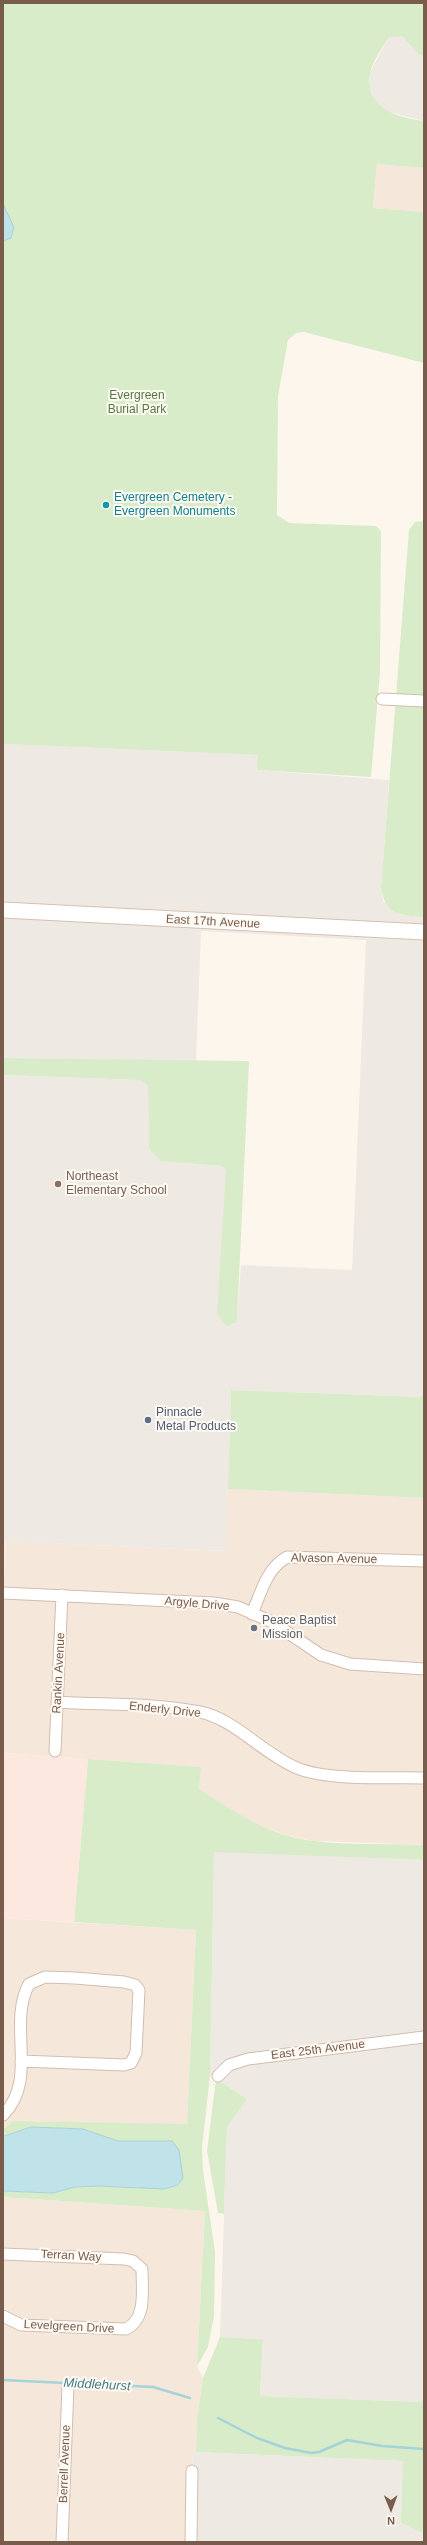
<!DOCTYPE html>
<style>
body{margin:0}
#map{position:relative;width:427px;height:2545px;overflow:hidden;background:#fdf6ec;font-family:Arial,sans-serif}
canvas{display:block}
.frame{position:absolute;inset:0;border:4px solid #7a5c4d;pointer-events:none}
.north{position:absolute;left:371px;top:2489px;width:40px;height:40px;-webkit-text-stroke:3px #fffaf3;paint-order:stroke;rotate:179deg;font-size:11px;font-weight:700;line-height:16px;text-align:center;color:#7a5c4d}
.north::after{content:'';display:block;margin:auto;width:14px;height:18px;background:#7a5c4d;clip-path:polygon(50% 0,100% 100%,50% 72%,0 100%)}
</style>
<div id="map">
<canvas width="427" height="2545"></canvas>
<div class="frame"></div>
<div class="north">N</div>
</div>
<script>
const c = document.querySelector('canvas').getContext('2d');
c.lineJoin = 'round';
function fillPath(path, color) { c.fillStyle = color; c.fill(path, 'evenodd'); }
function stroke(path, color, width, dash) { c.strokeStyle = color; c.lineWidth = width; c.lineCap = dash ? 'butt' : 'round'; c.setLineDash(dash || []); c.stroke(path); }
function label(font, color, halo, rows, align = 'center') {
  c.font = font + ' Arial,sans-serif'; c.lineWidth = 4; c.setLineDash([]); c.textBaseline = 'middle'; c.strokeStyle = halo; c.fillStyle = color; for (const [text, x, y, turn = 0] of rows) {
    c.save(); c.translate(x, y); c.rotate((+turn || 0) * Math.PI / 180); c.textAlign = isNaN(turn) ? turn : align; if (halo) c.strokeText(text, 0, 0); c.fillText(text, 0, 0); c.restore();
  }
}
fillPath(new Path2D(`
 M377,164L424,168V212L373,208Z
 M228,1489L424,1498V1845L314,1841L285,1835L248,1821L199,1789L200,1767L3,1753V1589L7,1541L225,1551Z
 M3,1918L196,1930L187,2125L13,2121L3,2129Z
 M3,2197L205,2211L197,2366L203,2378L197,2419L196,2452H193L190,2542H3Z`), '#f5e8da');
fillPath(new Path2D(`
 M3,1541H7L3,1589Z
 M3,1753L88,1759L74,1922L3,1918Z`), '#fde8e0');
fillPath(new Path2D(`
 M396,35L402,36L419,55H424V121L385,111L374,100L370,86V72L389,37Z
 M3,744L258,755V770L389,780L381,887L383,901L401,915L424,917V1397L231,1390L226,1551L3,1541V1075L139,1080L148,1086L149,1149L160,1161L221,1166L226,1170L237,1322L241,1265L352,1270L366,940L201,931L196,1061L3,1058Z
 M214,1851L424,1860V2402L260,2396L263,2339L220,2337L227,2127L247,2099L210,2075Z
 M193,2452L404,2461L401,2523L424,2534V2542H190Z`), '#efe9e4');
fillPath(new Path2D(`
 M3,3H424V55H419L402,36L389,37C383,47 372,62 370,73C365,108 395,117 424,121V168L377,164L373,208L424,212V363L304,332L296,333L288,340L278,396L277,515L289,523L376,526L381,531L380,672L371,777L257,770L258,755L3,744Z
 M424,521V917C399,915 385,915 381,887L409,530L415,522Z
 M3,1058L249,1061L237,1322L227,1326L217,1314L226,1170L221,1166L160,1161L149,1149L148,1086L139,1080L3,1075Z
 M231,1390L424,1397V1498L228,1489Z
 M88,1759L201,1767L199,1789C227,1807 253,1825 285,1835C322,1847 384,1843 424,1845V1860L214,1852L210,2075L202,2148L203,2170L215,2252L214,2316L208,2347L197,2366L205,2211L3,2197V2191L53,2193L75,2187L97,2186L164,2189L178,2185L183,2178L172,2141H118L83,2129L31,2127L3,2137V2129L13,2121L187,2124L196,1930L74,1922Z
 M216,2079L247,2099L227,2127L224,2214L218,2213L207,2151Z
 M220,2337L263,2339L260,2396L424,2402V2534L401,2523L403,2461L196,2452L197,2419L203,2378Z`), '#d8ecc9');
const water = new Path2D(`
 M3,204L14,227L11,238L3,241Z
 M31,2127L83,2129L118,2141H172L179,2150L183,2178L178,2185L164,2189L97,2186L75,2187L53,2193L3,2191V2137Z`);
fillPath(water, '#bfe3e8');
stroke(water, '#a5d3da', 1);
stroke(new Path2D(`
 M3,2380L65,2383
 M70,2383L153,2387L190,2398
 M218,2418L257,2438L285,2448L311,2453L319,2452L347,2440L382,2446L424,2449`), '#a5d3da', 2.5);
const street = new Path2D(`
 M382,699L424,701
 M3,1593L214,1603L238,1607L272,1622L321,1655L350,1664L424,1669
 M252,1614C261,1593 266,1569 287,1557L424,1561
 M57,1702C104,1705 154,1703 200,1712C235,1719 263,1754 297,1768C328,1781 389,1777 424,1778
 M55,1751L62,1595
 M218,2076L229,2065L248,2059L424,2037
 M3,2115C39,2080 7,2024 29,1984L45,1977L75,1978L124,1982L135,1985L139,1990L136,2053L131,2063L124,2065L21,2061
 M3,2254L124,2259L133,2261L142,2269C142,2290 147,2319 126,2329L21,2325L3,2316
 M62,2542L68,2386
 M191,2542L192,2471`);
const secondary = new Path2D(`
 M3,910L424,932`);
stroke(street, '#d1beb0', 13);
stroke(secondary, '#d6c0b0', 17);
stroke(street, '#fff', 11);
stroke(secondary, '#fff', 15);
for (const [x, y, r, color] of [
 [106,505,4,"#0f9aa8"],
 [58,1184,4,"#8d6e63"],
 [148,1420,4,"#5c6f8a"],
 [254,1628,4,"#6b7280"]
]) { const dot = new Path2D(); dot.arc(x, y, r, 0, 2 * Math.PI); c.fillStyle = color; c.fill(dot); stroke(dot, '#fffaf3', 1.5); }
label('12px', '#537a41', '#fffaf3', [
 ["Evergreen",137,396],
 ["Burial Park",137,410]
]);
label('12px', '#0d838f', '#fffaf3', [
 ["Evergreen Cemetery -",114,498],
 ["Evergreen Monuments",114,512]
], 'left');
label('12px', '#7a5c4d', '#fffaf3', [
 ["East 17th Avenue",213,922,3],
 ["Alvason Avenue",334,1559,1],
 ["Argyle Drive",197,1604,5],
 ["Rankin Avenue",59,1673,-87],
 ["Enderly Drive",165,1710,6],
 ["East 25th Avenue",318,2050,-7],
 ["Terran Way",71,2256,3],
 ["Levelgreen Drive",69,2327,3],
 ["Berrell Avenue",65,2464,-88]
]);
label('12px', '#785e54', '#fffaf3', [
 ["Northeast",66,1177],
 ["Elementary School",66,1191]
], 'left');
label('12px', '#4e5e75', '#fffaf3', [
 ["Pinnacle",156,1413],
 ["Metal Products",156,1427]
], 'left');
label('12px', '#5b616d', '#fffaf3', [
 ["Peace Baptist",262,1621],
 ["Mission",262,1635]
], 'left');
label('italic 13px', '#437c86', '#fffaf3', [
 ["Middlehurst",97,2385,3]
]);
</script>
